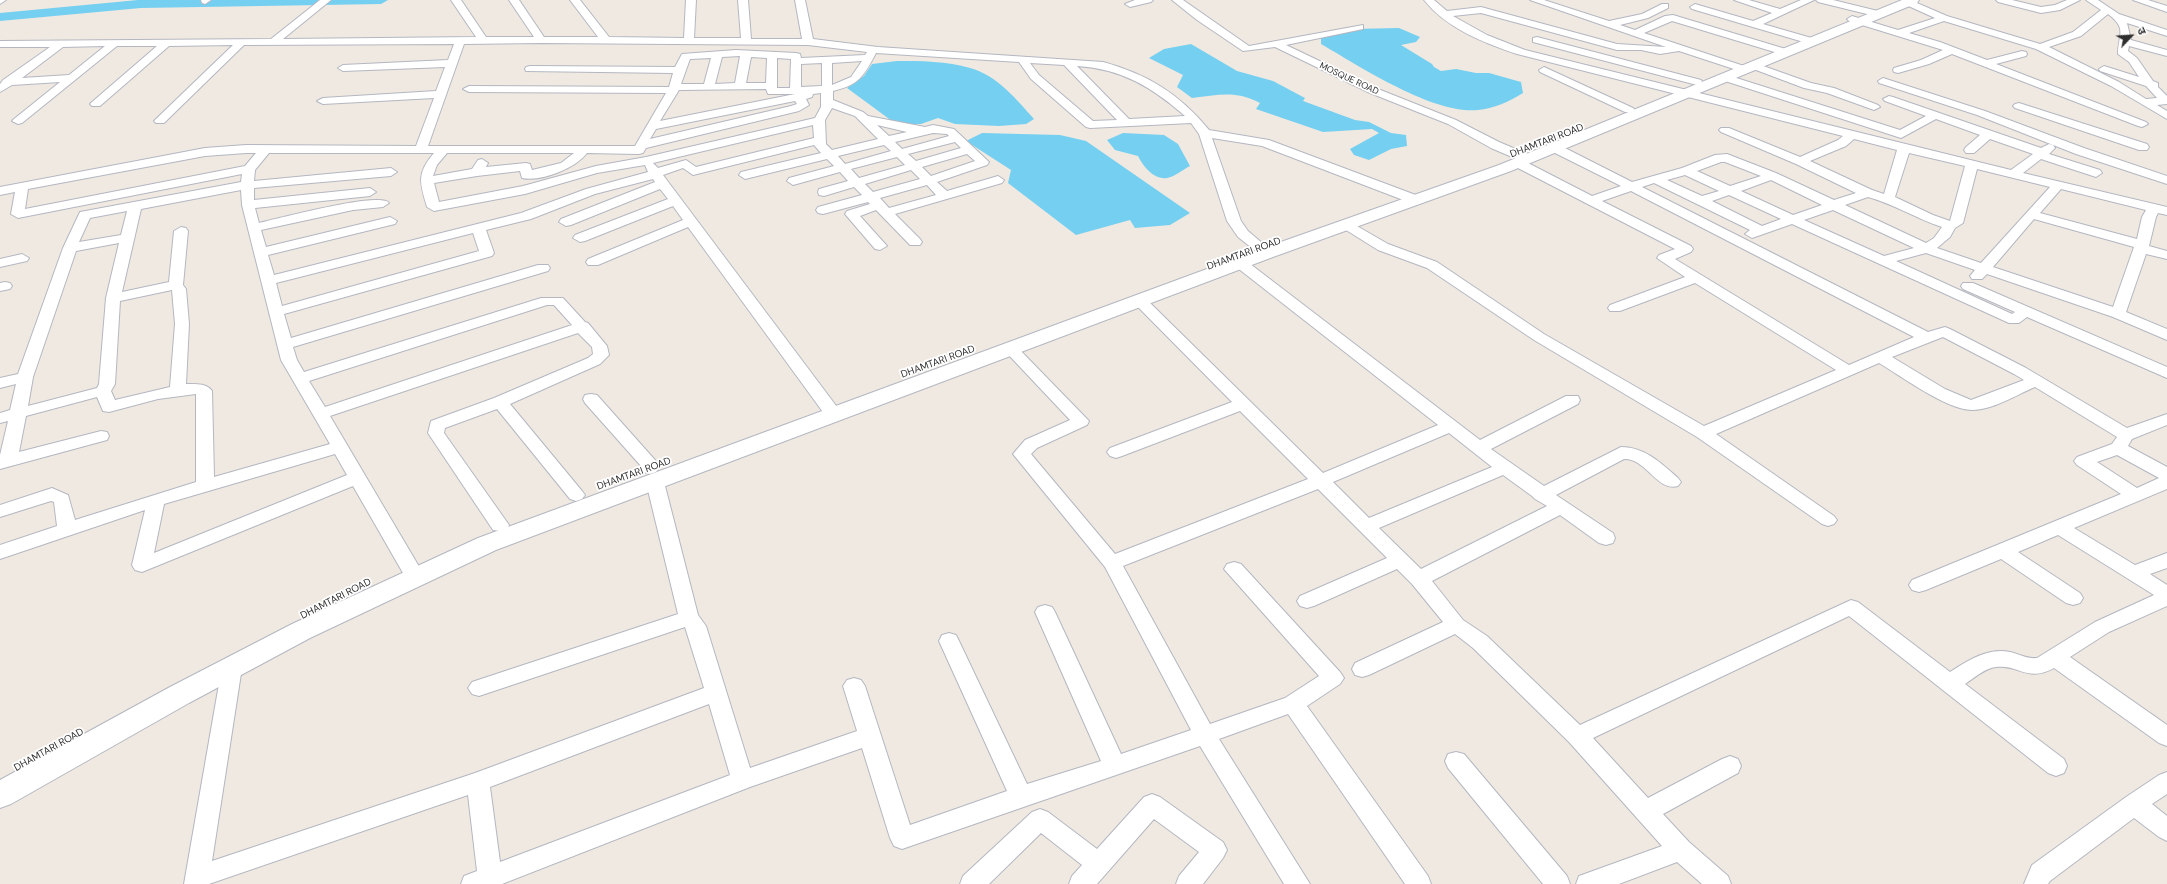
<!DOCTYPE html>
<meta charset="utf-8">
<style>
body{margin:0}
#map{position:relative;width:2167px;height:884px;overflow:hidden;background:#efe9e1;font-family:"DM Sans","Noto Sans Devanagari",sans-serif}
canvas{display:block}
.north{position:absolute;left:2111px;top:16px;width:40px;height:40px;-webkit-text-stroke:3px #fff;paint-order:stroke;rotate:65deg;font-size:11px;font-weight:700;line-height:16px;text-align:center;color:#2e2e2e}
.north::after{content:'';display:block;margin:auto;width:14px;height:18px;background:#2e2e2e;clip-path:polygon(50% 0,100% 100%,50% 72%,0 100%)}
</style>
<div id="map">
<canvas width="2167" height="884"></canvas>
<div class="north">उ</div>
</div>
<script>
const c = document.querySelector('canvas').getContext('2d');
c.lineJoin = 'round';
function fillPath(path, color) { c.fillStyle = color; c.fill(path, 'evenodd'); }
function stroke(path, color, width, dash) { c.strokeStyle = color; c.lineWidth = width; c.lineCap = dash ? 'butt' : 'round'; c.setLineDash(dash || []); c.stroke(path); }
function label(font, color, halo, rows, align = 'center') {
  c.font = font + ' "DM Sans",sans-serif'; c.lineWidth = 3.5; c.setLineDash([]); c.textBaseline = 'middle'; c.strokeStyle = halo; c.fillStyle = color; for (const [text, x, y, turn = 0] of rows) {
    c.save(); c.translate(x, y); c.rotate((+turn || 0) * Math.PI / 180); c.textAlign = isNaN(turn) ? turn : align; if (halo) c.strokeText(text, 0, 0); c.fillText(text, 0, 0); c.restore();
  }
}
fillPath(new Path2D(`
 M1399,28L1420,37L1416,42L1401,45L1432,64L1434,67L1441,71L1456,69L1476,73H1489L1521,82L1523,93C1510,101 1493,109 1478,110C1434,115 1359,66 1321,44V35L1352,29Z
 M1191,44L1237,71L1273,81L1305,98L1303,101L1355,120L1369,122L1391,133L1406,135L1407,146L1391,149L1369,160L1354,155L1350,149L1379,133L1372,129L1323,132L1256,109L1260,103C1236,90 1218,95 1192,98L1177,87L1183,75L1149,58L1164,49Z
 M897,61C921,61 947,61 970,68C997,75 1017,100 1034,119L1026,124L999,126L955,124L938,118L921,124H896L847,88L864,76L872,64Z
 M982,133L1060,135L1086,141L1190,213L1170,225L1135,228L1130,220L1076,235L1008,183L1011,170L966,141Z
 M1123,133L1164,135L1178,144L1190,166C1184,169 1174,177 1167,178C1154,180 1143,166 1138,156L1115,150L1107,140Z`), '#75cff0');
fillPath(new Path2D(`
 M138,0H388L381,4L141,8L0,21V13Z`), '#75cff0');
const street = new Path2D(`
 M0,0H6L0,4Z
 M201,0H211L205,4L202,3Z
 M320,0H331L283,39L476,37L451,0H461L486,37H534L509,0H519L544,37H598L570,0H580L609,37L684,38L686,0H696L694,38H741L738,0H748L751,39H802L795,0H805L813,39L878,47L1103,62C1147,74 1180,94 1209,130L1269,140L1421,197L1422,200L1416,204L1411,203L1262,146L1212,138L1241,221L1248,231L1274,253L1272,256H1262L1238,237L1227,221L1199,134L1191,123L1090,128L1086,127L1031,79L1019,62L876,53C864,76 859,85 833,91V100L863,112L868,116L925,127L933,125L954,129L989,162L987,165L937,182L947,191L998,176L1004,180L1002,183L895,214L920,239L922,242L920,245H910L876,210L860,216L887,246L880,250L875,249L845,214L847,211L870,204L868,202L823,214L818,213L816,210L818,207L862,195L854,187L824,196L819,195L818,192L819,189L848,181L840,172L793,185L787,181L789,178L834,166L827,159L745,179L739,175L741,172L821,153L814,145L693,175L683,168L663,175L840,411L842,415L840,419H828L688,227L598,265H588L586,262L588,259L683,220L673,206L585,241L580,242L573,238L575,235L668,199L660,189L571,225L566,226L559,222L561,219L655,182L653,179L595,194L531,219L486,230L494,253L492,256L284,314L291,338L538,265H548L550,268L548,271L293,347L297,360L304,372L541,298H563L585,322L588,323L607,346L609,355L600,364L510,404L582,491L585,495L582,499L576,501L570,499L497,409L445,428L444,433L509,525L507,530L500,531L493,530L428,433L431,421L494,398L588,358L593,354L592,347L578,333L330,416L424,575L421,580L414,582L407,580L353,486L142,572L135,570L132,565L145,510L0,559V545L57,526L54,502L51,501L0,517V505L52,488L68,495L75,520L196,482V394L158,399L109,412L103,411L97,397L26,416L19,452L101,431L107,432L109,436L107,440L0,469V455L8,421L0,423V413L10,410L16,384L0,388V378L18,374L63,248L80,212L241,182L242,174L18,218L11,214L15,192L0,195V187L205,148L246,145L416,146L434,98L323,104L317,101L323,98L436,91L445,67L343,71L338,68L343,65L448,60L454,44L244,45L164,123H156L154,121L156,119L233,45L169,46L100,106H92L90,104L92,102L157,46H117L22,123L18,124L12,121L14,119L60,82L12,85L0,92V84L3,80L50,47H0V41L271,39ZM541,43L808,45L867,52L865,55L801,58L800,54L796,53L736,50L682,54L675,67L530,66L526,67L525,69L526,71L673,73L669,87L469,86L463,89L469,92L666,93L635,146H428L464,44ZM105,46L69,75L22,78L63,47ZM740,56L735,83L715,84L722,57ZM751,57L767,58L766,83H746ZM711,58L704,84H681L690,59ZM777,58L791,59L790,88H777ZM862,61L851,77L832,85V63ZM822,63V86L801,87V64ZM1030,63L1064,65L1117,120L1093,121L1039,75ZM1077,66C1122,69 1152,87 1185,116L1129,119ZM766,89L768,94H795L660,121L679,90ZM821,93V107L815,118L646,157L596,166L523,186L439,202L434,183L477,176L520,171L522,178C540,182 575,169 587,153L639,154L643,153L646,148L799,111L809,105L806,99L812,97L813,94ZM795,101L797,104L791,106L650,139L656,129ZM832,108L855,116L878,139L832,150L826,144L825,120ZM813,125L814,138L696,167L686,160L658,168L653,163ZM877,125L907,132L889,136ZM933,133L947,134L949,136L902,149L895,142ZM955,142L961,148L916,161L908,154ZM884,145L891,151L845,164L838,156ZM246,153H256L245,166L25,209L28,189L205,156ZM269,153H434C416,174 420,183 427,207L434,211L525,194L597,173L645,165L648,172L586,189L521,213L274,275L268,255L395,224L397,221L390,217L266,247L261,230L353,210L383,207L389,203C381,191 277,219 259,223L255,208L370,196L376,192L370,188L254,200V188L391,176L397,172L391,168L254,181L255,170ZM447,153H574L561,163L532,170L530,164L526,163L486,167L488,163L482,159L478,160L472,169L433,176L437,165ZM967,154L975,161L931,176L922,167ZM897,157L905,165L859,178L851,169ZM911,170L920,179L873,192L865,184ZM927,185L936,195L889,208L880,198ZM241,190L242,205L281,360L330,444L214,477L212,391C207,383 195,384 186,384L189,324L186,289L183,285L188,231L186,228L181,227L174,231L169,282L122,292L141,209ZM127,211L121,235L79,242L90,218ZM473,233L479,251L282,306L276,283ZM119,243L106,298L99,384L97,388L28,406L33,377L76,251ZM172,290L175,324L170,387L115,400L111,391L115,384L120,301ZM547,305H554L572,325L325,407L309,381ZM335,454L347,475L154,553L164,504Z
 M1135,0H1153L1151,2L1130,7L1125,4Z
 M1172,0H1183L1249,46L1363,25V29L1286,45L1378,89L1456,120L1499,142L1532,156L1534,159L1532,162H1526L1592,196L1621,186L1551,151L1549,148L1551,145H1559L1632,182L1682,168L1715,155L1727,154L1776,173L1834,200L1856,193L1796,164L1721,132L1719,130L1721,128H1729L1800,157L1838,140L1843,136L1517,54C1484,43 1446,28 1424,0H1434L1447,11L1481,7L1617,44L1666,47L1530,0H1544L1609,21L1642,14L1662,4H1668V8L1648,18L1620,25L1635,30L1665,16L1673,15L1789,50L1790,52L1785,55L1781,54L1672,21L1644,33L1747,67L1748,69L1747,71L1743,72L1679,51L1660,54L1641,50H1617L1481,13L1453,16L1487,35L1525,50L2011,170L2033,154L1990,139L1974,153H1966L1964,150L1966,147L1980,135L1936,119L1901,138L1719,79L1718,77L1723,74L1727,75L1900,130L1926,116L1885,101L1883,99L1889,96L1893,97L2041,148L2049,144L2053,145L2055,148L2049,154L2100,170L2102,173L2096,177L2041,159L2023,173L2167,207V215L2158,213L2156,217L2149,246L2167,251V259L2146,254L2126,312L2167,329V340L2113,317L1987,274L1982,279H1972L1970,276L1975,270L1926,253L1896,261L2012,314L2015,312L1963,289L1961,286L1963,283H1973L2167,367V378L2027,317L2019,323H2009L1792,224L1752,238L1745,234L1750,230L1654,183L1642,187L1928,332L1945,327L1950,329L2026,368L2127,428L2167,414V425L2132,439L2128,446L2167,467V489L2074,528L2135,565L2167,553V568L2150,574L2167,585V606L2109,632L2070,657L2167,725V746L2159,743L2054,668C2027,683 2019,664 1996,667C1985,668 1974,678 1965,684L2064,759L2067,766L2064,773L2056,776L2048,773L1849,616L1593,738L1648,798L1722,759L1730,756L1738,759L1741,766L1738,773L1663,814L1689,842L1728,876L1731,884H1702L1677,862L1619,884H1576L1579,876L1662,846L1569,742L1473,648L1455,634L1369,675L1362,677L1355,675L1352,669L1355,663L1443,622L1412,584L1397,569L1314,606L1307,608L1300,606L1297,601L1300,596L1387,558L1318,489L1123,566L1210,724L1285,698L1319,676L1224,569L1227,564L1234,562L1241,564L1340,672L1344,678L1340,684L1307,706L1428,876L1431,884H1405L1288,714L1219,739L1310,884H1284L1200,746L902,849L894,846L890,838L862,748L750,787L502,884H461L464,876L477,871L468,795L209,884H184L222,667L225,661L232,659L239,661L242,667L212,861L475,773L704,688L685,627L479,696L472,694L468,688L472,682L678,614L646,482L649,478L655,476L661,478L664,482L698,615L706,626L750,768L857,731L843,686L847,680L854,678L861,680L865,686L910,825L1007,791L939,641L942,635L949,633L956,635L959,641L1027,784L1101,761L1035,612L1038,607L1045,605L1052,607L1055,612L1121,754L1191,730L1105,567L1013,454L1025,440L1070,420L1003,349L1006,346H1016L1089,421L1087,425L1037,448L1031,454L1115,554L1308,479L1240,411L1122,456L1116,458L1110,456L1107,452L1110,448L1232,402L1135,304L1133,301L1135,298H1145L1323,473L1438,425L1235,266L1233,263L1240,259L1245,260L1480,440L1566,396H1578L1580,400L1578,404L1491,449L1544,486L1621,447C1645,447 1661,463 1678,478L1681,482L1678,486C1657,492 1646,458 1624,459L1556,495L1613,533L1615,538L1613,543L1606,545L1599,543L1560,515L1432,581L1463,620L1487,636L1580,725L1851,600L1858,602L1950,672C1967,661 1988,647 2010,652C2019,654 2027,659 2037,658L2095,622L2154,595L2058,535L2018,552L2080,593L2083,598L2080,603L2073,605L2066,603L2001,559L1926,590L1919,592L1912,590L1909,585L1912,580L2121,494L2077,465L2074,461L2077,457L2112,444L2117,437L2035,387C2016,395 1993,410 1972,410C1947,410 1901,376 1879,363L1716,434L1834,516L1837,520L1834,524L1828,526L1822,524L1697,437L1534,340L1427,268L1378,250L1338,225L1340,222H1350L1388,244L1437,262L1544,334L1704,426L1836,370L1695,283L1620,311H1610L1608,308L1610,305L1685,277L1657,258L1659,255L1675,249L1514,166L1512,163L1514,160H1519L1491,148L1448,124L1370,93L1275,47L1243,51L1197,20ZM1854,139L1897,150L1884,194L1872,190L1810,161L1846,146ZM1909,153L1965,166L1950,221L1933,215L1895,197ZM1721,162H1725L1761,176L1730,186L1697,171ZM1977,169L2050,187L1981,263L1937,248L1950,237L1955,228L1963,223ZM1685,175L1719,191L1702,196L1667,180ZM1771,180L1822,205L1793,215L1741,191ZM2061,189L2146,210L2142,217L2137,239L2040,213ZM1631,191L1914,337L1849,365L1675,259L1691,252L1693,249L1691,246L1602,201ZM1729,195L1781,219L1762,226L1712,201ZM1868,197C1894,204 1917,219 1942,227L1934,238L1926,243L1845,205ZM1833,210L1914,248L1884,256L1804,220ZM2034,219L2134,247L2113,307L1993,267ZM1943,337L2014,374L2024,380L1971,400L1945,389L1892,357ZM1449,433L1492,467L1369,518L1333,482ZM2117,455L2159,478L2137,488L2097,462ZM1503,475L1532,496L1535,499L1547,506L1421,569L1379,528ZM709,704L730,775L500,862L490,787Z
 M1734,0H1749L1780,9L1801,0H1814L1763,24L1815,39L1816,41L1811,44L1807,43L1692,9L1690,7L1695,4L1753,21L1772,13Z
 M1816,0H1833L1882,12L1884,14L1879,17L1818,2Z
 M1904,0H1910L1947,16L2040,44L2073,32L2101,10L2086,0H2098L2119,14L2167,30V36L2127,23L2131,40L2167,50V56L2129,46L2128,51L2137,58L2153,81L2158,83V87L2167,96V104L2157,105L2167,111V119L2111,86L2036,49L1944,21L1909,33L1940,42L1987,60L2022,51L2026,52L2027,54L2026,56L1996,64L2146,122L2148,124L2142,127L2138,126L1952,54L1929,64L1898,73L1894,72L1893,70L1894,68L1921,60L1943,50L1849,21L1847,19L1852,16L1898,30L1935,18L1904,4ZM2108,14C2128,29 2118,35 2118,54L2129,62L2139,77L2104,66L2099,69L2100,71L2146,86L2157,98L2146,99L2119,82L2049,47L2081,36Z
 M1996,0H2012L2041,7L2055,5L2067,0H2080L2060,10L2041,13L1998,2Z
 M2133,0H2148L2167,6V12Z
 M1537,37L1701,80L1702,82L1697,85L1533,42V38Z
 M1752,62L1811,83L1834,88L1878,105L1880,107L1874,110L1827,93L1804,88L1748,67L1747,65Z
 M1544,67L1633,108L1635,110L1633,112H1625L1540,72L1539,70Z
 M1883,78L1985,111L2084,148L2167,176V184L2076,154L1977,115L1879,83L1878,81Z
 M2019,103L2147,144L2149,147L2147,150H2139L2015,108L2013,106L2015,104Z
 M22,254L29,258L27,261L0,267V259Z
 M5,282L10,283L12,286L10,289L0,291V283Z
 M591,394L597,395L655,460L659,468L656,472L650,474L644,472L641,466L585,403L583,399L585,395Z
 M1456,752L1464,754L1567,876L1570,884H1543L1448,768L1445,761L1448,754Z
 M2167,772V794L2152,804L2167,816V841L2159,837L2134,818L2050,881L2048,884H2024L2032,865L2126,797L2159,775Z
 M1152,794L1160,797L1223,842L1227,850L1223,858L1203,884H1176L1179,876L1199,852L1154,819L1097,884H1069L1072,876L1082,865L1041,833L989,884H960L963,876L1032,812L1040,809L1048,812L1097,849L1144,797Z`);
const secondary = new Path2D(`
 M1902,0H1919L1917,3L1511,171L1273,257L496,550L310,638L189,703L11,804L0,808V780L170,687L292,624L478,538L1261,249L1499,165Z`);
stroke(street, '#b4b7c1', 2);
stroke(secondary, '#b4b7c1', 2);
fillPath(street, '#fff');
fillPath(secondary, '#fff');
label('9px', '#2e2e2e', '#fff', [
 ["MOSQUE ROAD",1349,79,25]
]);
label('10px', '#2e2e2e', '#fff', [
 ["DHAMTARI ROAD",1547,141,-21],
 ["DHAMTARI ROAD",1244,254,-20],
 ["DHAMTARI ROAD",938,362,-20],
 ["DHAMTARI ROAD",634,474,-20],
 ["DHAMTARI ROAD",336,599,-27],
 ["DHAMTARI ROAD",49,750,-29]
]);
</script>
